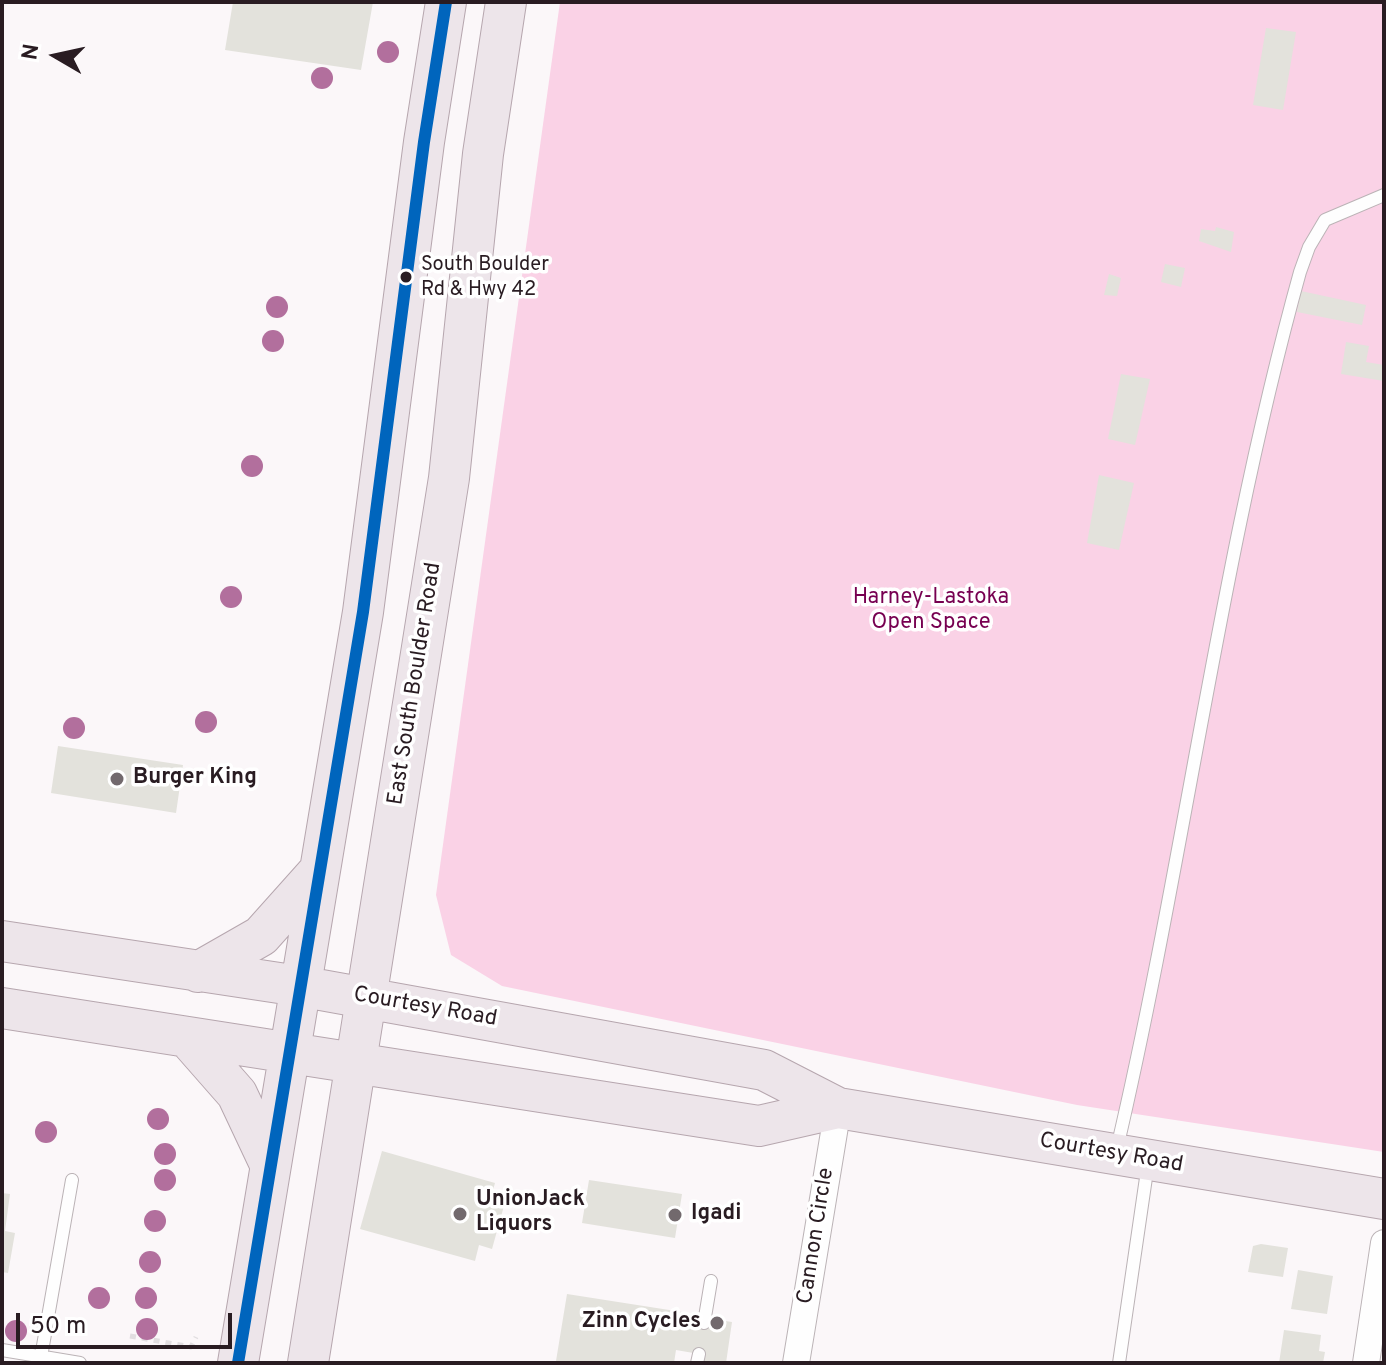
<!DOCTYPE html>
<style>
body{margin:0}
#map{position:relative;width:1386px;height:1365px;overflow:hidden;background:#fbf7f9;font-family:Overpass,sans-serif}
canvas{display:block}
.frame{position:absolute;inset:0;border:4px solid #291c22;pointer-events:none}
.north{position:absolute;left:16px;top:16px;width:80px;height:80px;-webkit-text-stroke:6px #fff;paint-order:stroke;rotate:279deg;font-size:22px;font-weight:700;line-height:32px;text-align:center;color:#291c22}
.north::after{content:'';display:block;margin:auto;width:28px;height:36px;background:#291c22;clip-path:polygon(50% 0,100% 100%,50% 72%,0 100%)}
.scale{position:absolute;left:16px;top:1313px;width:216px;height:36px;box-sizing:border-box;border:4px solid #291c22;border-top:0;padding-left:10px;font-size:24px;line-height:28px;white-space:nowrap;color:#291c22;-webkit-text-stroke:6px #fff;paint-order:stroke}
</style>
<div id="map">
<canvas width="1386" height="1365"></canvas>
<div class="frame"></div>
<div class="north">N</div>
<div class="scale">50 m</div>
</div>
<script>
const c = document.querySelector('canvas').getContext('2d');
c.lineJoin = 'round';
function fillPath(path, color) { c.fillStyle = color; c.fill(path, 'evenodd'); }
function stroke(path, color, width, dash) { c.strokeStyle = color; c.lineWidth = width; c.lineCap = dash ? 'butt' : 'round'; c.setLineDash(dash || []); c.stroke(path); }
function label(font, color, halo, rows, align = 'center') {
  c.font = font + ' Overpass,sans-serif'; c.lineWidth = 7; c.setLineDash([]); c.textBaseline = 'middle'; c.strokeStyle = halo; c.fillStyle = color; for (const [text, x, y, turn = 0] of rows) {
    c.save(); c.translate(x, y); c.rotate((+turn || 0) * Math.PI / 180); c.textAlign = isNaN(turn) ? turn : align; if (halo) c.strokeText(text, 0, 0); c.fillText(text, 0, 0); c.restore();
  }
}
fillPath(new Path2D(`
 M560,2H1384V1152L1077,1105L502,986L451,955L436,895Z`), '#fad2e6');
fillPath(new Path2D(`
 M233,2H373L361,70L225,50Z
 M1266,28L1296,32L1283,110L1253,105Z
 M1216,227L1234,232L1231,252L1199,241L1201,229L1215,231Z
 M1165,264L1185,268L1181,287L1161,282Z
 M1109,274L1121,278L1117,296L1104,295Z
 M1301,291L1366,305L1362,325L1297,312Z
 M1346,342L1369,346L1366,362L1384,365V381L1341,374Z
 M1121,374L1150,379L1135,445L1108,439Z
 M1099,475L1134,483L1119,550L1087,543Z
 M58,746L183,765L176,813L51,793Z
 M382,1151L495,1183L493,1190L507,1195L492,1249L479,1245L475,1261L360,1229Z
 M589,1180L682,1194L675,1238L582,1223Z
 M2,1193L10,1194L5,1231L15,1233L8,1273L2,1272Z
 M1261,1244L1288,1248L1283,1277L1248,1272L1253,1246Z
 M1298,1270L1333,1276L1327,1314L1291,1309Z
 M567,1294L682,1312L680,1319L711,1324L712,1319L732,1322L726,1363L704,1361L705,1355L676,1350L674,1363L556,1361Z
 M1284,1330L1321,1335L1319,1351L1325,1352L1323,1363H1279Z`), '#e3e2dc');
const lane = new Path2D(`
 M1117,1148C1185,857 1220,560 1300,272L1309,247L1325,220L1384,195
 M704,1323L711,1281
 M2,1350L80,1363
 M41,1357L72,1180
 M697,1363L699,1354
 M1119,1363L1148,1164`);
const street = new Path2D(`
 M796,1363L838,1108
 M1366,1363L1384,1243`);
const primary = new Path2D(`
 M2,941L299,986L764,1070L838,1108L1384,1199
 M198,972L261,936L320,870
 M2,1008L759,1126L838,1108
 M187,1037L237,1094L269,1162
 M238,1363L363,612L424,142L446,2
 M308,1363L449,478L483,154L506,2`);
stroke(lane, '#bbb3b6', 14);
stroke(street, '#bbb3b6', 28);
stroke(primary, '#b6a6ae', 42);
stroke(new Path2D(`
 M130,1336L191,1347L196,1337`), '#e1dee0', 5, [6, 6]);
stroke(lane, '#fefefe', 12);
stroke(street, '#fefefe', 26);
stroke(primary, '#ede5ea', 40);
stroke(new Path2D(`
 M238,1363L363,612L424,142L446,2`), '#0065bd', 12);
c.fillStyle = '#b26f9d';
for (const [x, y] of [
 [388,52],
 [322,78],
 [277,307],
 [273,341],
 [252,466],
 [231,597],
 [206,722],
 [74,728],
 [158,1119],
 [46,1132],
 [165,1154],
 [165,1180],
 [155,1221],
 [150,1262],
 [99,1298],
 [146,1298],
 [147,1329],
 [16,1331]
]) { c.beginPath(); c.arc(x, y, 11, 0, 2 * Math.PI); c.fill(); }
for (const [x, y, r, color] of [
 [406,277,7,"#291c22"],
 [117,779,8,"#72696d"],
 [460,1214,8,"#72696d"],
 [675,1215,8,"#72696d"],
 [717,1323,8,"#72696d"]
]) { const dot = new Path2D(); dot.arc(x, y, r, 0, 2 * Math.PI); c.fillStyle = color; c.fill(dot); stroke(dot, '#fff', 3); }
label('20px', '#291c22', '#fff', [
 ["South Boulder",421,266],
 ["Rd & Hwy 42",421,291]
], 'left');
label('22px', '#770051', '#fff', [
 ["Harney-Lastoka",931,599],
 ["Open Space",931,624]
]);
label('22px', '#291c22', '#fff', [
 ["East South Boulder Road",416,684,-81],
 ["Courtesy Road",425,1008,10],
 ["Courtesy Road",1111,1154,10],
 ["Cannon Circle",817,1236,-81]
]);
label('bold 22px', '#291c22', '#fff', [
 ["Burger King",133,779],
 ["UnionJack",476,1201],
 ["Liquors",476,1226],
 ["Igadi",691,1215],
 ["Zinn Cycles",701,1323,"right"]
], 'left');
</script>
